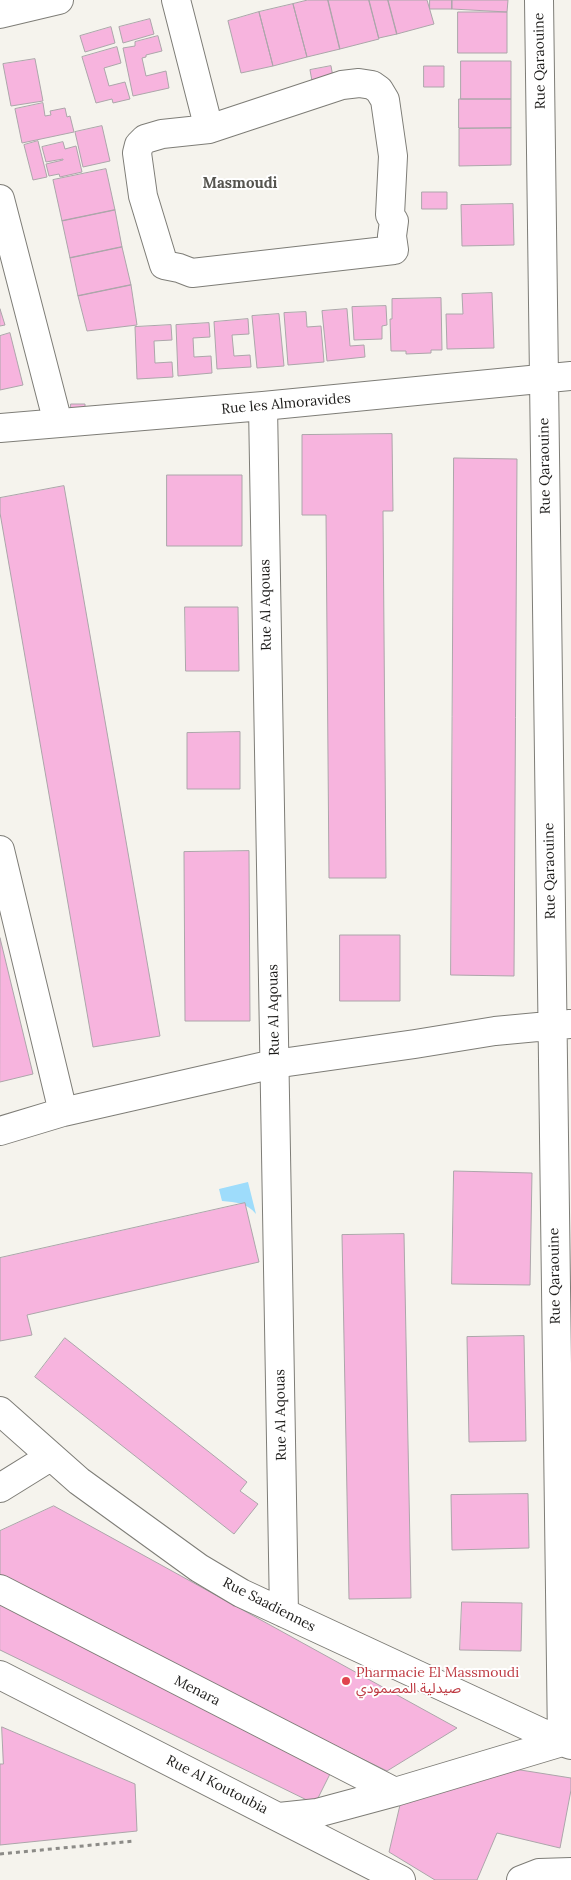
<!DOCTYPE html>
<meta charset="utf-8">
<style>
body{margin:0}
canvas{display:block;background:#f5f3ed}
</style>
<canvas width="571" height="1880"></canvas>
<script>
const c = document.querySelector('canvas').getContext('2d');
c.lineJoin = 'round';
function fillPath(path, color) { c.fillStyle = color; c.fill(path, 'evenodd'); }
function stroke(path, color, width, dash) { c.strokeStyle = color; c.lineWidth = width; c.lineCap = dash ? 'butt' : 'round'; c.setLineDash(dash || []); c.stroke(path); }
function label(font, color, halo, rows, align = 'center') {
  c.font = font + ' Lora,"Noto Sans Arabic",serif'; c.lineWidth = 4; c.setLineDash([]); c.textBaseline = 'middle'; c.strokeStyle = halo; c.fillStyle = color; for (const [text, x, y, turn = 0] of rows) {
    c.save(); c.translate(x, y); c.rotate((+turn || 0) * Math.PI / 180); c.textAlign = isNaN(turn) ? turn : align; if (halo) c.strokeText(text, 0, 0); c.fillText(text, 0, 0); c.restore();
  }
}
fillPath(new Path2D(`
 M248,1182L256,1214C247,1203 236,1202 222,1201L219,1189Z`), '#9edcfb');
const building = new Path2D(`
 M308,0H328L340,49L307,57L293,4Z
 M328,0H369L379,39L340,49Z
 M369,0H388L397,34L379,38Z
 M388,0H427L434,24L397,34Z
 M430,0H452V9H430Z
 M452,0H508L507,12L452,9Z
 M293,4L307,57L273,66L259,12Z
 M259,12L273,66L241,73L228,21Z
 M458,12H507V53H458Z
 M150,19L154,34L123,43L119,27Z
 M111,27L115,43L85,52L80,36Z
 M158,36L162,51L146,55V57L142,58L146,76L166,71L169,88L133,96L123,48L135,46V42Z
 M117,47L121,63L104,68L109,86L125,82L130,99L113,103L112,99L96,103L82,57Z
 M35,59L43,101L11,106L3,64Z
 M461,61H511V99H461Z
 M331,66L333,77L312,81L310,70Z
 M424,66H444V87H424Z
 M459,99H511V128H459Z
 M43,103L45,116L51,115L50,111L65,108L67,117L70,116L74,132L22,143L15,109Z
 M102,126L110,161L83,167L75,132Z
 M511,128V165L459,166V129Z
 M38,141L47,177L33,180L24,145Z
 M63,142L65,149L76,146L82,172L60,177L59,174L49,176L46,164L63,160V159L46,162L42,147Z
 M106,169L115,210L62,221L53,180Z
 M422,192H447V209H422Z
 M513,204L514,245L462,246L461,205Z
 M115,210L122,247L70,258L62,221Z
 M122,247L131,285L78,296L70,258Z
 M131,285L137,325L87,331L78,296Z
 M492,293L494,348L447,349L446,314H463L462,294Z
 M441,298L442,350H431V353L406,354V351H391L390,319H392V299Z
 M386,306L387,325L382,326V339L354,340L352,307Z
 M0,309L5,325L0,326Z
 M347,309L350,346L364,345L365,357L327,361L322,311Z
 M306,312L307,327L321,326L324,362L288,365L284,313Z
 M279,314L284,366L257,368L252,316Z
 M248,319L249,334L232,335L234,356L250,355L251,367L217,369L214,322Z
 M209,323L210,337L193,338L194,357L211,356L212,373L178,376L176,325Z
 M171,325L172,340L154,341L155,363L172,362L173,377L137,379L135,327Z
 M10,333L23,385L0,390V336Z
 M71,404H85V408H71Z
 M392,434L393,511H383L386,878H329L326,515H302V435Z
 M454,458L517,459L514,976L451,975Z
 M167,475H242V546H167Z
 M64,486L160,1036L93,1047L0,513V498Z
 M185,607H238L239,671H186Z
 M240,732V789H187V733Z
 M249,851L250,1021H185L184,852Z
 M340,935H400V1001H340Z
 M0,938L33,1074L0,1082Z
 M454,1171L532,1173L530,1285L452,1284Z
 M245,1203L259,1262L27,1315L32,1335L0,1341V1258Z
 M404,1234L411,1598L349,1599L342,1235Z
 M524,1336L526,1441L469,1442L467,1337Z
 M65,1338L247,1482L240,1491L258,1504L234,1534L35,1377Z
 M528,1494L529,1548L452,1550L451,1495Z
 M54,1506L457,1728L387,1771L0,1581V1531Z
 M462,1602L522,1603L521,1651L460,1650Z
 M0,1604L334,1766L315,1804L0,1650Z
 M2,1727L135,1784L137,1831L0,1845V1764H3Z
 M508,1768L571,1778V1790L560,1848L497,1833L477,1880H435L389,1852L400,1805Z`);
fillPath(building, '#f7b4de');
stroke(building, '#aca6aa', 1);
const minor = new Path2D(`
 M176,0L209,129
 M539,0L562,1742
 M359,83L372,85L379,90L385,100L393,156L390,215L394,221L392,236L394,250L192,273L179,268L164,265L143,196L137,153L139,145L145,139L162,134L209,129L342,85Z
 M0,199L58,423
 M263,406L284,1613
 M0,428L263,406L571,376
 M0,850L63,1112
 M0,1131L63,1112L274,1064L415,1044L495,1031L570,1024
 M0,1411L79,1481L199,1568L241,1593L562,1742L571,1745
 M0,1488L50,1457
 M0,1589L395,1792
 M0,1675L401,1880
 M279,1817L317,1813L395,1792L562,1742
 M521,1880L539,1873L571,1872`);
const tertiary = new Path2D(`
 M0,14L59,0`);
stroke(minor, '#7e7d77', 30);
stroke(tertiary, '#7e7d77', 30);
stroke(new Path2D(`
 M0,1854L134,1841`), '#8c8b87', 3, [4, 4]);
stroke(minor, '#fff', 28);
stroke(tertiary, '#fff', 28);
for (const [x, y, r, color] of [
 [346,1681,5,"#e0444e"]
]) { const dot = new Path2D(); dot.arc(x, y, r, 0, 2 * Math.PI); c.fillStyle = color; c.fill(dot); stroke(dot, '#fff', 2); }
label('14px', '#1d1c1a', '#fff', [
 ["Rue Qaraouine",540,61,-91],
 ["Rue les Almoravides",286,404,-5],
 ["Rue Qaraouine",545,466,-91],
 ["Rue Al Aqouas",266,605,-91],
 ["Rue Qaraouine",550,871,-91],
 ["Rue Al Aqouas",274,1010,-91],
 ["Rue Qaraouine",555,1276,-91],
 ["Rue Al Aqouas",281,1415,-91],
 ["Rue Saadiennes",269,1605,27],
 ["Menara",197,1691,27],
 ["Rue Al Koutoubia",217,1785,27]
]);
label('14px', '#be3a42', '#fff', [
 ["Pharmacie El Massmoudi",356,1673],
 ["صيدلية المصمودي",356,1689]
], 'left');
label('bold 15px', '#55544f', '#fff', [
 ["Masmoudi",240,184]
]);
</script>
